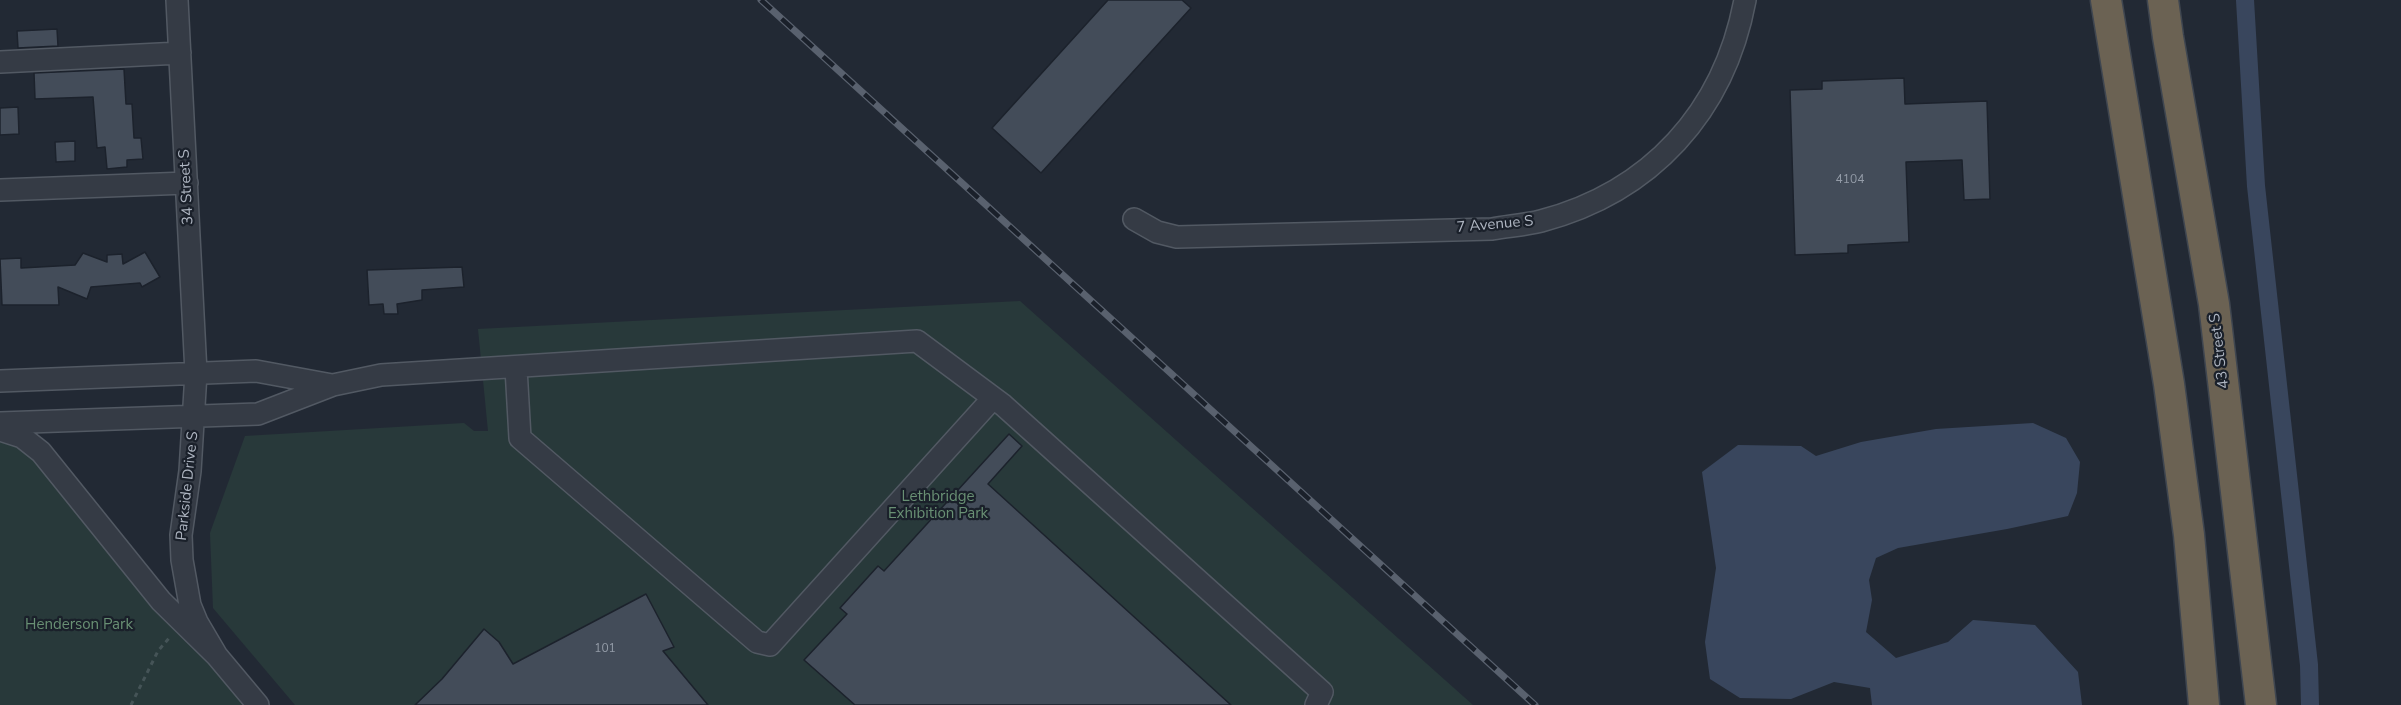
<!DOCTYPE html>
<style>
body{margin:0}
canvas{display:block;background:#222934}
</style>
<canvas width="2401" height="705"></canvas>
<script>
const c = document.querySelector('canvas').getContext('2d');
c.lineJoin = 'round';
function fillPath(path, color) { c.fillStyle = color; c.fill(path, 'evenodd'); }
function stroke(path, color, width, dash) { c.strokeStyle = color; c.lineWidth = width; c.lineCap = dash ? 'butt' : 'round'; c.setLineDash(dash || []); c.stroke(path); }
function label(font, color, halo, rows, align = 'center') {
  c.font = font + ' "Nunito Sans",sans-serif'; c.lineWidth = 4.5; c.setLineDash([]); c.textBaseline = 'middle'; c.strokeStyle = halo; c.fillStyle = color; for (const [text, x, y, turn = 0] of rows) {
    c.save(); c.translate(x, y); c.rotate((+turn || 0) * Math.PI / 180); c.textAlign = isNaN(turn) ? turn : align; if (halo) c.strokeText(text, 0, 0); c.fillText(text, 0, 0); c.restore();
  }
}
fillPath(new Path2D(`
 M1020,301L1473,705H295L213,608L210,533L245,436L464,423L474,431H488L478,329Z
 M0,430L22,437L258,705H0Z`), '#28393a');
fillPath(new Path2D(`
 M2033,423L2066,438L2080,462L2077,493L2068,516L2007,529L1898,548L1876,558L1869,580L1872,600L1866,632L1896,658L1948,642L1973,620L2035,625L2078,672L2082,705H1872L1870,688L1834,682L1791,699L1740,698L1710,679L1705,642L1716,568L1702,472L1738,445L1801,446L1816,456L1861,442L1936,429Z`), '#39465d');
stroke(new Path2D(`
 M2245,0L2256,186L2309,665L2310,705`), '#39465d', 18);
const building = new Path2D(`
 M1108,0H1182L1191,8L1041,173L992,128Z
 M57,29L58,46L18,48L17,31Z
 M124,69L126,104H132L134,138H141L143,159L127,160V167L107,169L105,147L97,148L93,97L35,99L34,73Z
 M1904,78L1905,104L1987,101L1990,199L1964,200L1962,160L1906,162L1909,242L1848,245V253L1795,255L1790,90L1822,89V81Z
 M18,107L19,134L0,135V108Z
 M75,141V161L56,162L55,142Z
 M145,252L160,277L142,287L140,283L91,287L87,299L58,287L59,305H2L0,259L21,258V268L75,265L83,253L107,262V255L122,254L123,264Z
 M462,267L464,287L422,290V300L397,304L398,314H384L383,304L369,305L367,270Z
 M1009,434L1022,446L988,484L1231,705H855L804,660L847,614L840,608L878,566L884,571Z
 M646,594L674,647L663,651L708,705H415L442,679L484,629L499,642L513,664Z`);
fillPath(building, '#434c59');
stroke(building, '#1c222c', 1.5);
const minor = new Path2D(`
 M177,0L196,373L190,471L181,535L182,560L190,605L197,622L217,656
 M0,62L180,53
 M0,190L187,183
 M1134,219L1157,232L1177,237L1492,229C1508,226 1525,225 1541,221C1651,192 1724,112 1745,0
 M516,368L520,438L757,642L770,645L993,398
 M0,381L256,371L332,385
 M0,423L258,414L333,385L381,375L917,341L1003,405L1322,692L1316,705
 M0,430L22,437L41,452L161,601L217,656L258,705`);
const highway = new Path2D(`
 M2106,0L2169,384L2189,535L2204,705
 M2163,0L2168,37L2214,304L2261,705`);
stroke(minor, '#525963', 24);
stroke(highway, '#3f4650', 33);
stroke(new Path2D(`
 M131,705L158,651L170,637`), '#455457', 3, [4.5, 4.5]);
stroke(minor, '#353b45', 21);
stroke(highway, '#6b6253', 30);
const rail = new Path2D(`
 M761,0L1535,705`);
stroke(rail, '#59616e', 7);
stroke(rail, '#1a202a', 4.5, [14]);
label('12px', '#949ca8', null, [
 ["4104",1850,180],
 ["101",605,649]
]);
label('15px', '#afb6c2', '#1a202a', [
 ["34 Street S",187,187,-93],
 ["7 Avenue S",1495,225,-5],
 ["43 Street S",2220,351,-97],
 ["Parkside Drive S",188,486,-84]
]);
label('15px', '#699074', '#1a202a', [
 ["Lethbridge",938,497],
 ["Exhibition Park",938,514],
 ["Henderson Park",79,625]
]);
</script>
